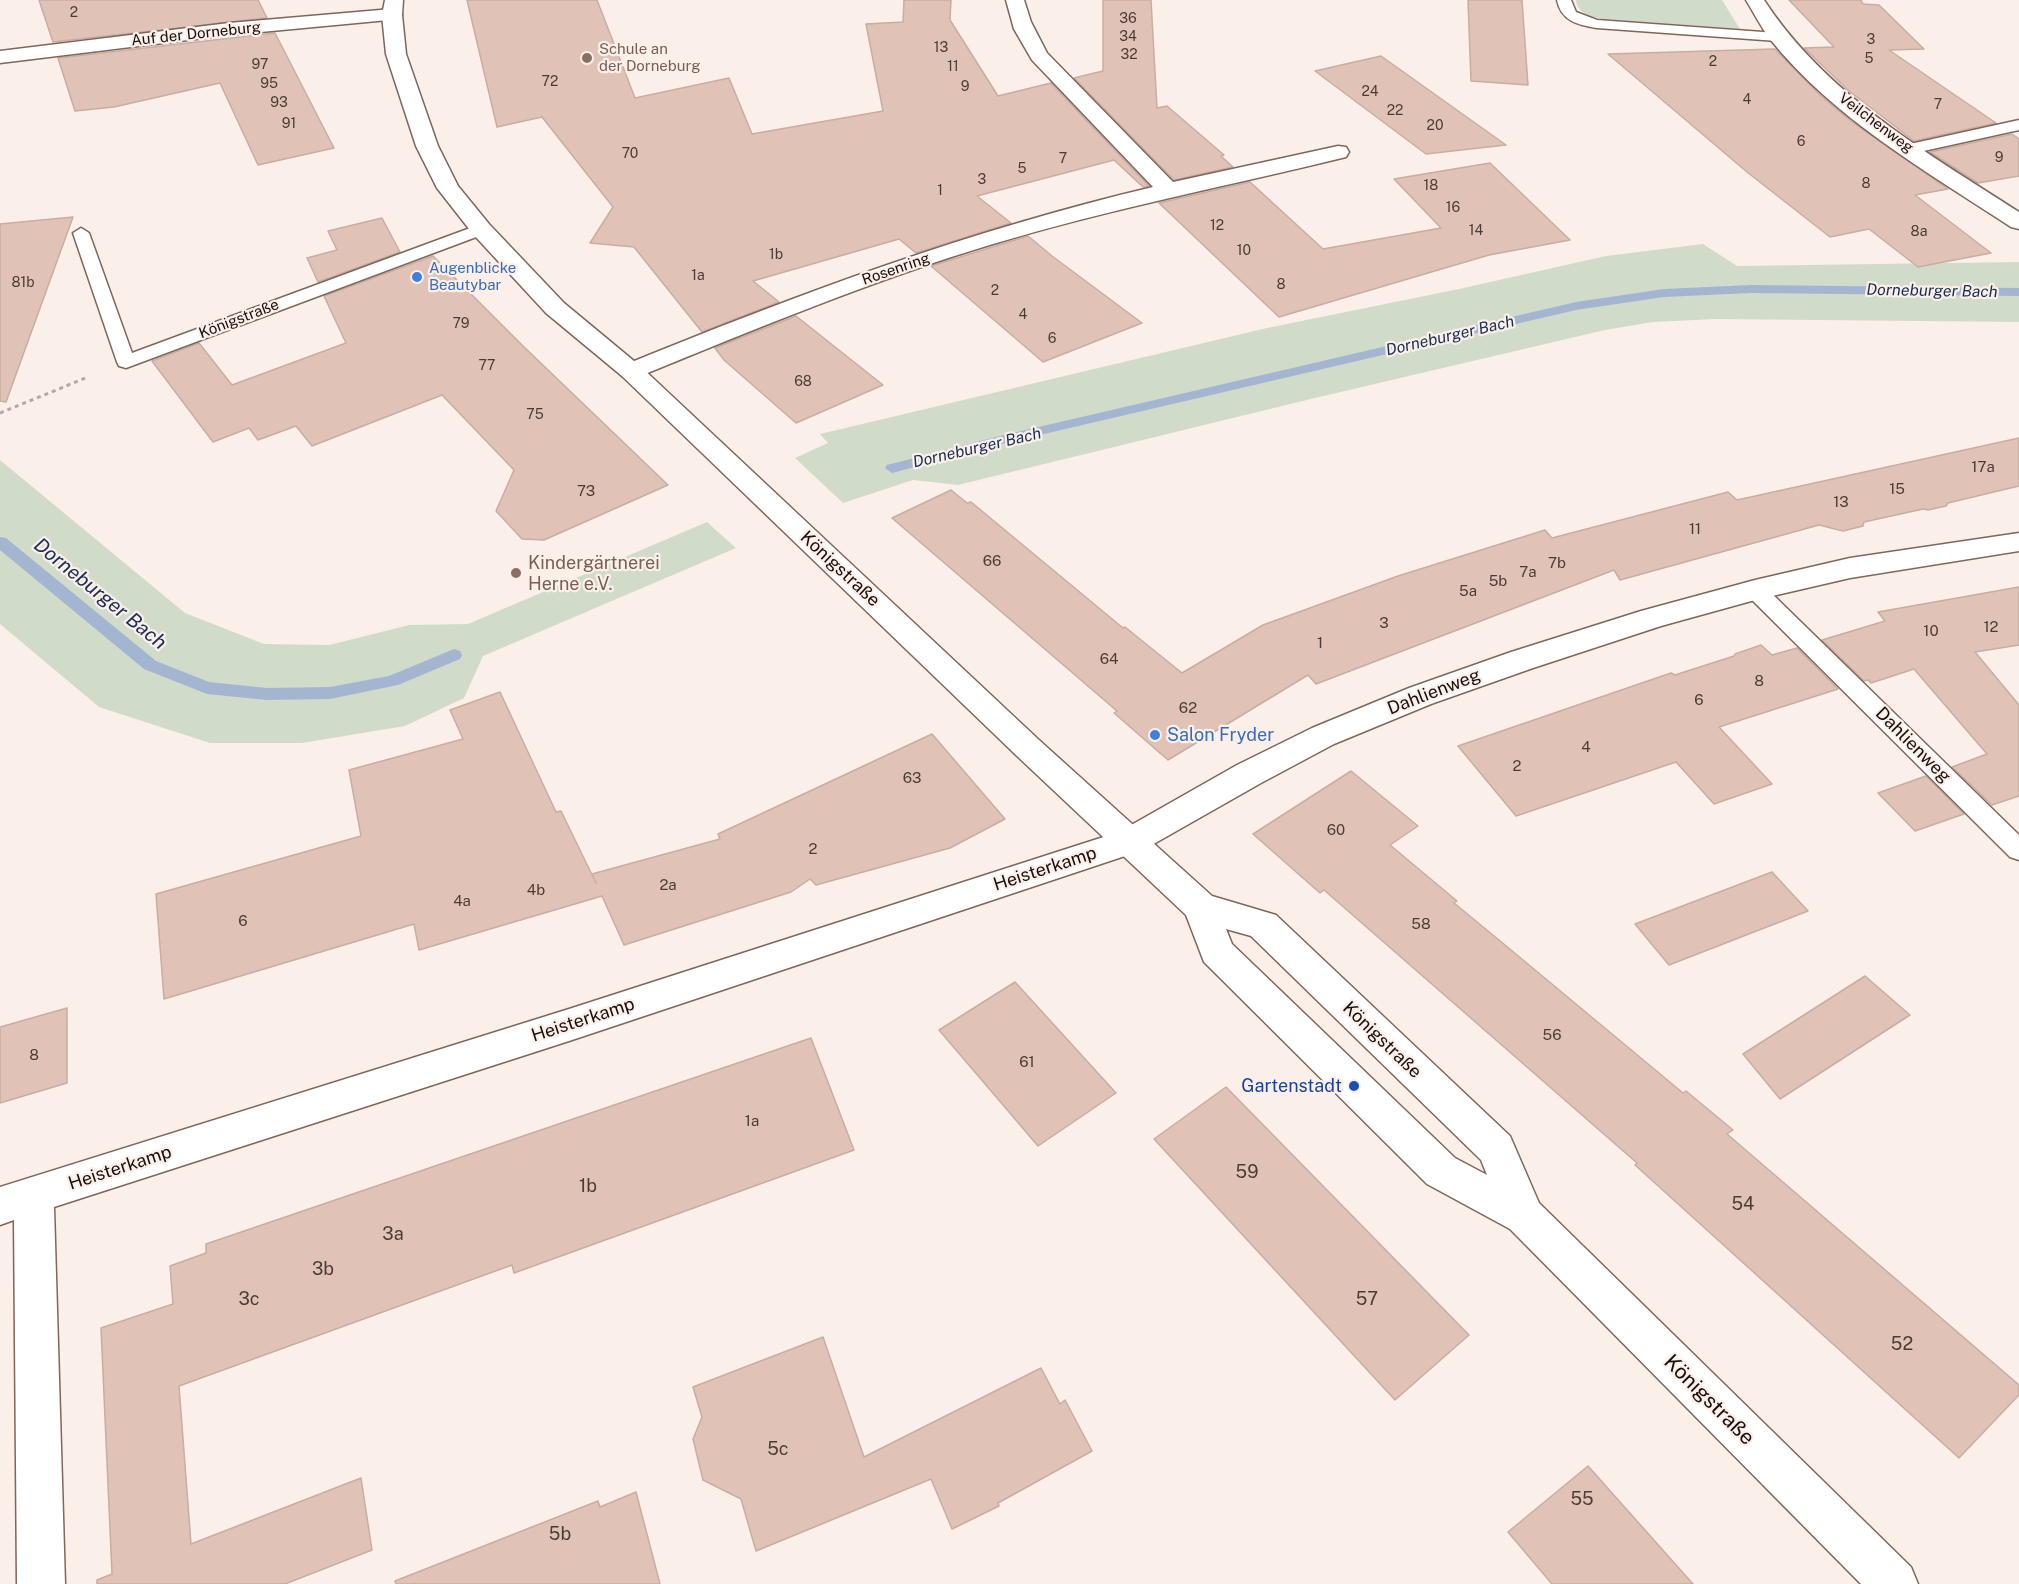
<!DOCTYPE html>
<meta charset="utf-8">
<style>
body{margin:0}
canvas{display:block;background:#fbefea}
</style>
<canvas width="2019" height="1584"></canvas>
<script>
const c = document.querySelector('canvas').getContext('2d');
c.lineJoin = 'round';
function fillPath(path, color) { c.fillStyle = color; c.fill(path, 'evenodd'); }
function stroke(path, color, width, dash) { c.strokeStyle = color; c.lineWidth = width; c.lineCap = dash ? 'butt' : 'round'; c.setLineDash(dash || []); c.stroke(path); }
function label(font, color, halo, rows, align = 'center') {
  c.font = font + ' "Public Sans",sans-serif'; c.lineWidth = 4.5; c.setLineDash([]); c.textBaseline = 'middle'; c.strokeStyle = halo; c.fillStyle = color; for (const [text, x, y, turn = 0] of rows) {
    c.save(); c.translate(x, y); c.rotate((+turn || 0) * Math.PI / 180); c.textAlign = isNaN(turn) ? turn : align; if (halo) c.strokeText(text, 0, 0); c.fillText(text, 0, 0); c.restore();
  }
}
fillPath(new Path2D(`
 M1576,0H1722L1740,29L1603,19C1591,17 1577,13 1576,0Z
 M1703,244L1737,266L2019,262V322L1715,319L1653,322L1605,330L1315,398L958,485L913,480L843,503L795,458L828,443L820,434L1267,328L1459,289L1606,256Z
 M0,460L185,613L264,644L329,645L409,625L468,624L707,522L736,548L483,656L464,698L405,726L302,743H210L99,707L0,624Z`), '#d1dbca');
fillPath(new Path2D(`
 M1751,285L2019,288V296L1751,293L1664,297L1576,310L1001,444L892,473L885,468L887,465L1000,436L1576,302L1664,289Z
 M0,537L6,538L156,661L209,682L267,688L330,687L389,676L454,649L460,651L462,655L460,659L398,685L330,699L267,700L207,694L144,669L0,550Z`), '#a4b5d1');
const building = new Path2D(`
 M39,0H258L267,18L53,42Z
 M467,0H597L635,98L729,78L752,134L883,111L866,24L903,22L904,0H951L950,20L998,96L1051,83L1149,186L1143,187L1114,160L977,196L1011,223L916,253L899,239L753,281L779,302L702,332L634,247L590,243L613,207L542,117L497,127Z
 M1103,0H1151L1157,108L1167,106L1224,155L1221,156L1233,167L1174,180L1074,78L1103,71Z
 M1468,0H1522L1528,85L1471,81Z
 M1789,0H1861L1863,4L1879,5L1924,49L1889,50L1996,123L1914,141L1849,91L1804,48L1834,47Z
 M275,33L334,148L258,165L220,83L114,107L75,111L58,58Z
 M1775,49L1821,96L1851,121L1948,189L1915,195L1991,253L1918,267L1869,229L1830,237L1747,172L1608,54Z
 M1381,56L1506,145L1426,154L1315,71Z
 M2012,134L2019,139V176L1978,183L1930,152Z
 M1490,163L1570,240L1489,255L1279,317L1159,203L1250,182L1323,249L1441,228L1394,179Z
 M73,217L6,402L0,401V224Z
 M382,218L400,252L318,282L307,258L337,250L328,231Z
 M1028,236L1052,256L1142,323L1043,362L931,266Z
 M433,256L524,347L668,485L544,540L522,539L496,511L514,470L442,395L312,446L296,426L258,440L249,428L213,442L152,361L199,343L232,385L346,343L324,296Z
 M796,316L883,385L796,423L724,360L715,348Z
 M2019,438V486L1948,503L1946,506L1928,510L1923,509L1864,522L1863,526L1843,531L1819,525L1620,580L1614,570L1316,684L1308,675L1168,760L1114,713L1117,711L892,518L951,490L967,503L971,502L1123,628L1125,627L1182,673L1263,625L1398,576L1545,530L1552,538L1728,492L1737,500Z
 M2019,587V645L1975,652L2019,705V796L1992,805L1952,767L1987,754L1914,669L1871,683L1868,680L1864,681L1822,640L1885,621L1878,612Z
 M1761,645L1772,655L1797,648L1838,689L1719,727L1772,784L1714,804L1676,762L1516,816L1458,746L1671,673L1675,675L1734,656L1735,654Z
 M500,692L556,812L561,811L596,883L592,874L720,839L718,834L932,734L1005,819L950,848L816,885L810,879L791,892L624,945L602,896L419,950L414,924L164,999L156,894L361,836L349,770L463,739L450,710Z
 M1351,771L1418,826L1390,845L1457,901L1454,903L1505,945L1683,1093L1686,1091L1733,1130L1727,1134L2019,1385V1395L1959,1458L1635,1165L1637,1163L1324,890L1320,893L1253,834Z
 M1926,776L1964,814L1915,831L1878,793Z
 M1772,872L1808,911L1669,965L1635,924Z
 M1865,976L1910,1015L1780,1099L1743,1054Z
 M1015,982L1116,1093L1038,1146L939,1030Z
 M67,1008V1083L0,1103V1027Z
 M811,1038L854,1150L514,1273L512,1265L179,1386L191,1544L361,1478L372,1550L285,1584H97V1580L112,1574L101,1328L173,1304L170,1266L206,1253V1244Z
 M1226,1087L1469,1335L1395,1400L1154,1139Z
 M823,1337L864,1457L1041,1368L1060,1404L1065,1400L1092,1451L998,1503L999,1506L952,1529L931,1479L756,1551L741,1499L703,1480L693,1439L702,1417L693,1387Z
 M1588,1466L1693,1584H1552L1508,1532Z
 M636,1492L660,1584H396L395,1581L598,1501L600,1507Z`);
fillPath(building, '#e0c3b6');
stroke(building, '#c8ada0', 1.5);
const service = new Path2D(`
 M1557,0H1571L1576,12L1597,20L1777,33L1784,37L1777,41L1597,28C1578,25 1561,21 1557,0Z
 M2019,120V130L1910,154L1902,149L1910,144Z
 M481,224L487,225L489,229L487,233L126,368L119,366L117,362L73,233L81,228L89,233L132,353Z
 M1755,583L1763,585L2019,835V860L2010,857L1747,595L1744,590L1747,585Z`);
const minor = new Path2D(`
 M1006,0H1024L1031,22L1047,53L1173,182L1338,146L1346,147L1349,152L1346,157C1228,186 1109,209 993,244C873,280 756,329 640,376L631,379L622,376L618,371L622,366C796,295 970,230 1153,187L1032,60L1014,29Z
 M1746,0H1764C1826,95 1926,152 2019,212V229L2011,227C1926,171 1834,119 1770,39C1761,27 1754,13 1746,0Z
 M392,9L399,11L402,15L399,19L229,35L0,63V51L229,23Z
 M2019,533V551L1850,578L1755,600L1661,626L1533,668L1431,704L1334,744L1261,783L1143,850L569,1041L54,1207L65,1584H17L14,1220L0,1225V1187L569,1009L1119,832L1237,765L1312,728L1409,688L1511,652L1641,611L1755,580L1850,558Z`);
const tertiary = new Path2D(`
 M385,0H403L402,15L406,54L438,146L458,186L489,224L564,303L640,366L1039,740L1212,896L1276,915L1510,1136L1539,1203L1911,1567L1918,1584H1861L1510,1229L1427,1184L1204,962L1186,915L1017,756L622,376L546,313L473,234L437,188L416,146L386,54L382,15ZM1226,929L1251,936L1481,1160L1487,1175L1455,1158L1232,944Z`);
stroke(service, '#7f665a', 3);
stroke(minor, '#7f665a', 3);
stroke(tertiary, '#7f665a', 3);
stroke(new Path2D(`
 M0,413L88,377`), '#b3a8a3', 3, [4, 4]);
fillPath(service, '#fff');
fillPath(minor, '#fff');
fillPath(tertiary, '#fff');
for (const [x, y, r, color] of [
 [587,58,6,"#8d6e63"],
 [417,277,6,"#3f7fe0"],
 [516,573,6,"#8d6e63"],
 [1155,735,6,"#3f7fe0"],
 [1354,1086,6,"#1a4fb4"]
]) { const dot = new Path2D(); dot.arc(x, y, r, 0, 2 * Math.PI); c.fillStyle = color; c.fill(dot); stroke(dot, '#fbefea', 2); }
label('14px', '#4a3c35', null, [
 ["2",74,13],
 ["36",1128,19],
 ["34",1128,37],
 ["3",1871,40],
 ["13",941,48],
 ["32",1129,55],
 ["5",1869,59],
 ["2",1713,62],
 ["97",260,65],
 ["11",953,67],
 ["72",550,82],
 ["95",269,84],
 ["9",965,87],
 ["24",1370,92],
 ["4",1747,100],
 ["93",279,103],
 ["7",1938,105],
 ["22",1395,111],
 ["91",289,124],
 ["20",1435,126],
 ["6",1801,142],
 ["70",630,154],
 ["9",1999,158],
 ["7",1063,159],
 ["5",1022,169],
 ["3",982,180],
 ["8",1866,184],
 ["18",1431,186],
 ["1",940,191],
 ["16",1453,208],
 ["12",1217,226],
 ["14",1476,231],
 ["8a",1919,232],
 ["10",1244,251],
 ["1b",776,255],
 ["1a",698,276],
 ["81b",23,283],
 ["8",1281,285],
 ["2",995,291],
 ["4",1023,315],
 ["79",461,324],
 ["6",1052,339],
 ["77",487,366],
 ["68",803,382],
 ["75",535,415]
]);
label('15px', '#180f0a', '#fbefea', [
 ["Auf der Dorneburg",196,34,-6],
 ["Veilchenweg",1876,123,37],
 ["Rosenring",896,269,-19],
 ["Königstraße",239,319,-21]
]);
label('15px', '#785e54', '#fbefea', [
 ["Schule an",599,49],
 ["der Dorneburg",599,66]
], 'left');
label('15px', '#366cbe', '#fbefea', [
 ["Augenblicke",429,268],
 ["Beautybar",429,285]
], 'left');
label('15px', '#4a3c35', null, [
 ["17a",1983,467],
 ["15",1897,489],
 ["73",586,491],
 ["13",1841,502],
 ["11",1695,529],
 ["66",992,561],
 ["7b",1557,563],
 ["7a",1528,572],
 ["5b",1498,581],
 ["5a",1468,591],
 ["3",1384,623],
 ["12",1991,627],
 ["10",1931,631],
 ["1",1320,643],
 ["64",1109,659],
 ["8",1759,681],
 ["6",1699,700],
 ["62",1188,708],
 ["4",1586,747],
 ["2",1517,766],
 ["63",912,778],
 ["60",1336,830],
 ["2",813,849],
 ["2a",668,885],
 ["4b",536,890],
 ["4a",462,901],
 ["6",243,921],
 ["58",1421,924],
 ["56",1552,1035],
 ["8",34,1055],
 ["61",1027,1062],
 ["1a",752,1121]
]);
label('italic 16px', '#172e53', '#fbefea', [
 ["Dorneburger Bach",1932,291,1],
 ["Dorneburger Bach",1450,336,-13],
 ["Dorneburger Bach",977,448,-13]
]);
label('18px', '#785e54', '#fbefea', [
 ["Kindergärtnerei",528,563],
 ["Herne e.V.",528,584]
], 'left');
label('18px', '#180f0a', '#fbefea', [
 ["Königstraße",840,569,43],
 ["Dahlienweg",1434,692,-21],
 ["Dahlienweg",1913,745,45],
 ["Heisterkamp",1045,869,-18],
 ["Heisterkamp",583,1020,-18],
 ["Königstraße",1382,1040,44],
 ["Heisterkamp",120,1168,-18]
]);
label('18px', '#366cbe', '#fbefea', [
 ["Salon Fryder",1167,735]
], 'left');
label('18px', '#164399', '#fbefea', [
 ["Gartenstadt",1342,1086]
], 'right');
label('18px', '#4a3c35', null, [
 ["59",1247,1172],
 ["1b",588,1186],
 ["54",1743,1204],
 ["3a",393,1234],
 ["3b",323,1269],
 ["3c",249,1299],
 ["57",1367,1299],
 ["52",1902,1344],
 ["5c",778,1449],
 ["55",1582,1499],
 ["5b",560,1534]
]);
label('italic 20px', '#172e53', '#fbefea', [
 ["Dorneburger Bach",100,594,39]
]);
label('21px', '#180f0a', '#fbefea', [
 ["Königstraße",1709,1400,45]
]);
</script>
